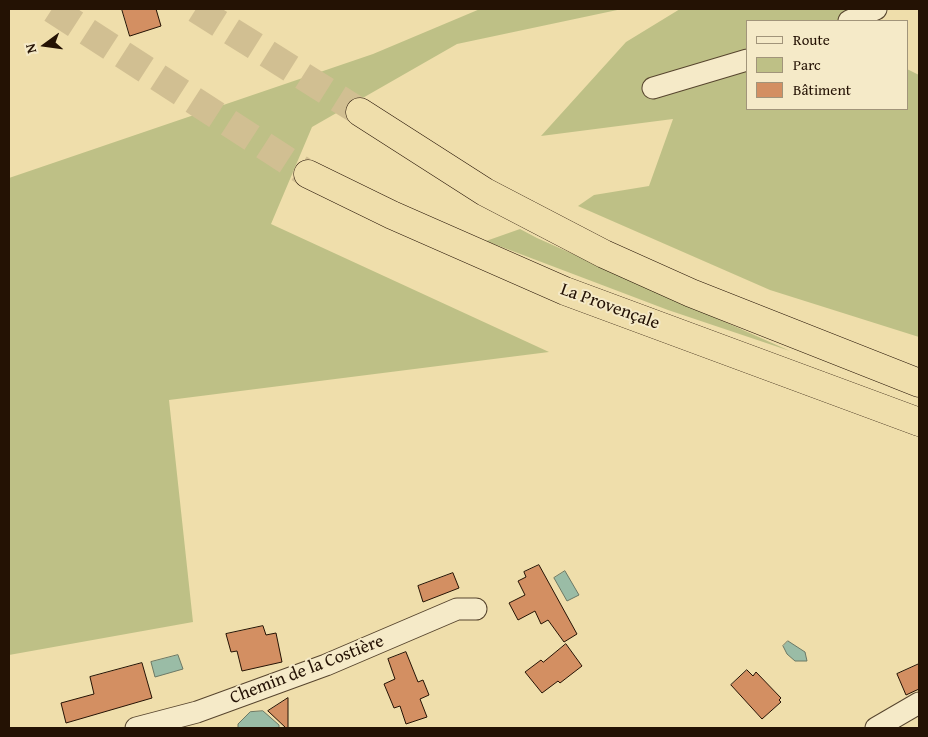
<!DOCTYPE html>
<meta charset="utf-8">
<style>
body{margin:0}
#map{position:relative;width:928px;height:737px;overflow:hidden;background:#efdeab;font-family:"Gentium Book Plus",serif}
canvas{display:block}
.frame{position:absolute;inset:0;border:10px solid #241204;pointer-events:none}
.legend{position:absolute;left:746px;top:20px;width:162px;height:90px;box-sizing:border-box;background:#f5eac8;border:1px solid #a1947a;margin:0;padding:6px 9px;list-style:none;font-size:15px;color:#241204}
.legend li{display:flex;align-items:center;gap:10px;height:25px}
.legend b{width:25px;border:1px solid #a1947a}
.north{position:absolute;left:20px;top:20px;width:50px;height:50px;-webkit-text-stroke:4px #f5eac8;paint-order:stroke;rotate:256deg;font-size:14px;font-weight:700;line-height:20px;text-align:center;color:#241204}
.north::after{content:'';display:block;margin:auto;width:18px;height:22px;background:#241204;clip-path:polygon(50% 0,100% 100%,50% 72%,0 100%)}
</style>
<div id="map">
<canvas width="928" height="737"></canvas>
<div class="frame"></div>
<ul class="legend">
<li><b style="height:6px;background:#f5eac8"></b>Route</li>
<li><b style="height:14px;background:#bec086"></b>Parc</li>
<li><b style="height:14px;background:#d38f62"></b>Bâtiment</li>
</ul>
<div class="north">N</div>
</div>
<script>
const c = document.querySelector('canvas').getContext('2d');
c.lineJoin = 'round';
function fillPath(path, color) { c.fillStyle = color; c.fill(path, 'evenodd'); }
function stroke(path, color, width, dash) { c.strokeStyle = color; c.lineWidth = width; c.lineCap = dash ? 'butt' : 'round'; c.setLineDash(dash || []); c.stroke(path); }
function label(font, color, halo, rows, align = 'center') {
  c.font = font + ' "Gentium Book Plus",serif'; c.lineWidth = 4; c.setLineDash([]); c.textBaseline = 'middle'; c.strokeStyle = halo; c.fillStyle = color; for (const [text, x, y, turn = 0] of rows) {
    c.save(); c.translate(x, y); c.rotate((+turn || 0) * Math.PI / 180); c.textAlign = isNaN(turn) ? turn : align; if (halo) c.strokeText(text, 0, 0); c.fillText(text, 0, 0); c.restore();
  }
}
fillPath(new Path2D(`
 M480,9H622L457,44L312,127L271,224L549,352L169,400L193,622L9,655V178L373,54Z
 M680,9H885L879,21H747V109H907V69L919,75V337L770,290L578,206L594,195L649,186L673,119L541,136L626,42Z
 M520,229L537,238L790,351L668,310L486,241Z`), '#bec086');
const water = new Path2D(`
 M565,571L579,595L567,601L554,578Z
 M788,641L805,652L807,661H795L787,654L783,646Z
 M178,655L183,669L155,677L151,662Z
 M263,711L279,725V728H238V724L250,712Z`);
fillPath(water, '#9abca6');
stroke(water, '#6b7865', 1);
const building = new Path2D(`
 M122,9H156L161,26L130,36Z
 M539,565L577,634L564,642L548,620L541,624L535,611L518,620L509,603L525,595L518,581L526,577L524,572Z
 M453,573L459,588L423,602L418,586Z
 M263,626L266,635L276,633L282,662L242,671L237,651L231,652L226,634Z
 M566,644L582,666L560,683L558,681L542,693L525,672L541,660L543,662Z
 M406,652L418,682L423,680L429,695L420,699L427,717L406,724L400,706L394,708L384,684L395,679L388,659Z
 M142,663L152,698L66,723L61,703L94,694L90,677Z
 M919,664V689L906,695L897,674Z
 M747,670L753,676L756,672L781,698L779,700L781,702L762,719L731,685Z
 M288,698V728H286L268,711Z`);
fillPath(building, '#d38f62');
stroke(building, '#241204', 1);
stroke(new Path2D(`
 M52,9L308,174
 M196,9L360,112`), '#d1bf92', 28, [28, 14]);
const minor = new Path2D(`
 M849,21L876,9
 M653,88L747,60
 M136,728L197,712L326,665L457,609H476
 M876,728L919,703`);
const motorway = new Path2D(`
 M360,112L485,192L604,254L691,293L919,383
 M308,174L392,215L565,291L919,422`);
stroke(minor, '#57452e', 23);
stroke(motorway, '#241204', 29);
stroke(minor, '#f5eac8', 21);
stroke(motorway, '#efdeab', 28);
label('18px', '#241204', '#f5eac8', [
 ["La Provençale",610,307,20],
 ["Chemin de la Costière",307,670,-21]
]);
</script>
